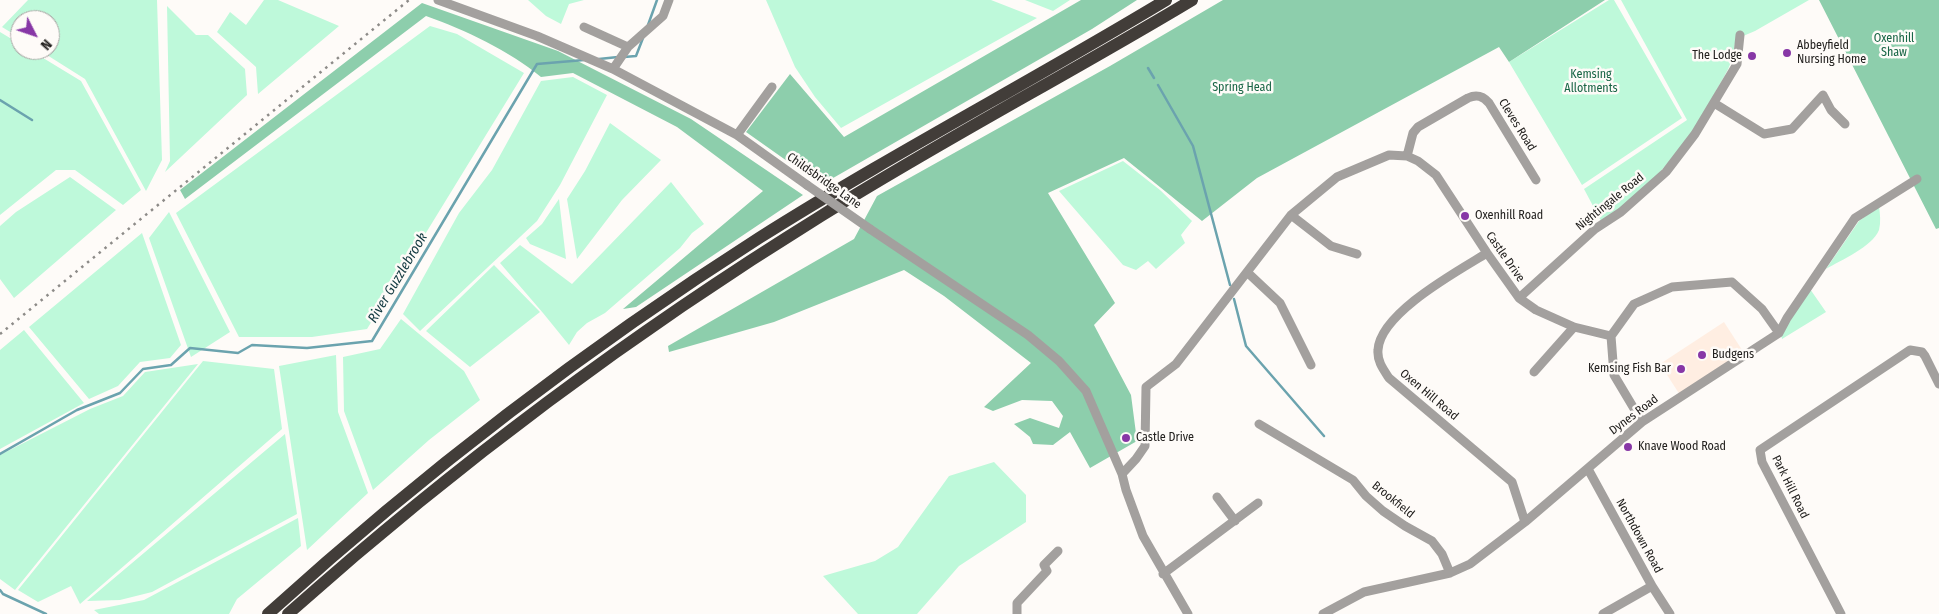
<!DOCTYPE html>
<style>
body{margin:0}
#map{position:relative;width:1939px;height:614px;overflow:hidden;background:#fefbf8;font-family:"Fira Sans Condensed",sans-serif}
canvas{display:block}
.north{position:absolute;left:10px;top:10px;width:50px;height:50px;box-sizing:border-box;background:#fefbf8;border:1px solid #a6a3a1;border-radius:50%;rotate:131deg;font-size:14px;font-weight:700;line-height:20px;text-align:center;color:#22201e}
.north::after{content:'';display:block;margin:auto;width:18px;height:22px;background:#8737a6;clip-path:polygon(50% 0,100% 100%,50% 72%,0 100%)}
</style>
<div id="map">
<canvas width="1939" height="614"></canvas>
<div class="north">N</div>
</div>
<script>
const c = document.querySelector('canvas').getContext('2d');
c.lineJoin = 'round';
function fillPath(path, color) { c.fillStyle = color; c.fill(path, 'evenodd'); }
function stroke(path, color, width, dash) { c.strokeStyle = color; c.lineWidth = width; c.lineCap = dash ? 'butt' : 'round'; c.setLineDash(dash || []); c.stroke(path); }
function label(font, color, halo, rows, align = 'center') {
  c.font = font + ' "Fira Sans Condensed",sans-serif'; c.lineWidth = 5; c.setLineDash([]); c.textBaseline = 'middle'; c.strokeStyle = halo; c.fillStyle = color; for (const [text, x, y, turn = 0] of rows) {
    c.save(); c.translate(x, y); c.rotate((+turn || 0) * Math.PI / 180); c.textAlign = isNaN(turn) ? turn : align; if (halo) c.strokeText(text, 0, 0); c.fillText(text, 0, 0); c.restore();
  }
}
fillPath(new Path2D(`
 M1724,322L1744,353L1680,395L1660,364Z`), '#ffeee2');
fillPath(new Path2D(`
 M28,0H157L162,160L146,191L85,79L39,50H50V20H20V38L2,27Z
 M264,0H278L339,26L258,94L256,67L217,32L230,12L246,25Z
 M528,0H584L569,4L561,24L546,16Z
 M766,0H991L1037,18L841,128L815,97L795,67Z
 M1025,0H1070L1053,11Z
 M1609,0H1614L1682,118L1582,185L1509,62Z
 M1621,0H1809L1755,31L1736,39C1734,46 1734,55 1731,62C1728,71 1722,80 1717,89C1690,142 1652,189 1601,221L1584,189L1687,120Z
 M167,6L196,35H208L245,69L247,95L165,172L170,161Z
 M430,26L457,34L524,73L367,329L312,337H239L176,213Z
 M0,32L20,44V50H30L81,81L141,190L123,205L75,170H56L0,215Z
 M573,77L607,95L560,185L537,221L420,331L403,314L459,213L492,170L541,81Z
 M610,123L661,160L622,200L577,259L567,199L585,171Z
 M1123,161L1160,190L1192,221L1181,235L1185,243L1156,269L1148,261L1136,270L1123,265L1059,191Z
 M70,177L116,210L14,298L0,279V226L16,212Z
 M671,182L704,224L692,233L680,248L605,313L587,323L577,332L569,345L543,313L500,263L520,245L572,284Z
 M559,199L566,259L530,244L526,238L542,224Z
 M1879,206C1880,214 1881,222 1879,230C1872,247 1841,260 1826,269L1859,221Z
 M169,212L230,332L191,357L149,238Z
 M142,233L181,345L170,358L140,362L118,386L89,399L29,327Z
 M494,265L540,312L470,367L426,331Z
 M1810,289L1826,312L1782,339L1781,335Z
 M401,319L464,371L480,400L429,440L373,490L344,411L343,357L380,349Z
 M24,330L84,403L0,449V350Z
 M336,355L338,412L368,493L307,550L279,366Z
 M203,361L274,369L282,429L80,604L71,586L38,602L18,590Z
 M198,364L15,590L0,579V455L90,409L123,396L145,372Z
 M285,434L297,514L152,592L120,600L87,601Z
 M994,462L1026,495V522L959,566L917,614H858L823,576L875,561L898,547L949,476Z
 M298,518L301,546L237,599L229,614H99L94,610L144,600Z`), '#bef9da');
fillPath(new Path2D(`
 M1081,0H1137L1092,29L821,185L746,132L790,74L844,137Z
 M1223,0H1605L1509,62L1499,47L1257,178L1202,221L1124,158L1048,193L1115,303L1094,325L1131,395L1137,441L1090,468L1070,432L1053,445L1033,444L1030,437L1014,424L1030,418L1059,428L1063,416L1052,401L1022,400L993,411L984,407L1031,363L944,296L904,270L774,322L669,352L668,346L854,239L877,196L1110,66Z
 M1819,0H1939V228L1936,229Z
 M422,3L558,51L691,119L803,195L636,307L623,309L763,191L677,127L573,73L541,77C510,51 465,30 426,16L185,199L180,190Z`), '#8dceac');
stroke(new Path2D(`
 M648,25L657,0
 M624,57L636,56L643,38
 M599,59L618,57
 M1148,68L1154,78
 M1158,85L1193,146L1230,285
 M0,100L32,120
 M1234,299L1246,346L1324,436
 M0,454L77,410L120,393L143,369L171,365L190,348L238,353L252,345L307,348L372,341L537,64L584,60
 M0,590L3,594L46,614`), '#6ba3ae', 2.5);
stroke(new Path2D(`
 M438,0L537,36L613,69L737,135L807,185
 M584,27L628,47
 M613,69L628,47L663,16L669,0
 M1714,103L1764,134L1792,129L1823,95L1831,110L1845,124
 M737,135L772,87
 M1407,156L1413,133L1418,127L1468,98C1477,94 1483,96 1489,103L1536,180
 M1291,215L1331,246L1357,254
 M870,229L1028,335L1059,361L1086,391L1122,474L1126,490L1143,536L1188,614
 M1487,253C1458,271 1380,313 1378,350C1377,361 1383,369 1389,378L1512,482L1525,522
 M1247,272L1280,303L1311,365
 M1519,298L1595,229L1621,212L1666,172L1695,134L1737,64L1740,35
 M1534,372L1574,327
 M1642,422L1614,375L1611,336L1634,304L1672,287L1732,282L1762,309L1779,333
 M1259,424L1353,480L1366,496L1383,511L1405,526L1432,541L1442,554L1450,573
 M1588,469L1652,586L1670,614
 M1122,474L1136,459L1145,446L1146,387L1176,364L1291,215L1337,177L1389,155L1407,156L1418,161L1436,175L1487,253L1519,298L1536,310L1574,327L1611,336
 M1217,497L1235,521
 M1163,574L1258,503
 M1017,614V603L1047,571L1044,565L1058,551
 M1323,614L1364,592L1450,573L1470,564L1525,522L1642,422L1779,333L1787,318L1855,218L1917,179
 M1603,614L1652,586
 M1841,614L1762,462L1760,450L1910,350L1922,352L1925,356L1939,384`), '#a3a09e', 9);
stroke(new Path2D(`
 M268,614C421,475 585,349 759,238C892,154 1032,81 1166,0
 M288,614C454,466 632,333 821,216C942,140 1069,74 1192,0`), '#423d39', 12);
stroke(new Path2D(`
 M0,334L409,0`), '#8d8b88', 2.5, [2.5, 5]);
stroke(new Path2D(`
 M807,185L870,229`), '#a3a09e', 9);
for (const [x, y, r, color] of [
 [1787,53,5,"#8737a6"],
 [1752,56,5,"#8737a6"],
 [1465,216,5,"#8737a6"],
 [1702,355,5,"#8737a6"],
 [1681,369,5,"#8737a6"],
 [1126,438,5,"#8737a6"],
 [1628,447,5,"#8737a6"]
]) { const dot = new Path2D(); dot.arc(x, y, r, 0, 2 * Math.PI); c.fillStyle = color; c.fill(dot); stroke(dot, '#fefbf8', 2); }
label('12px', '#186545', '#fefbf8', [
 ["Oxenhill",1894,39],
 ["Shaw",1894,53],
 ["Kemsing",1591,75],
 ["Allotments",1591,89],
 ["Spring Head",1242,88]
]);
label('12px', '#22201e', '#fefbf8', [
 ["Abbeyfield",1797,46],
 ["Nursing Home",1797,60],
 ["The Lodge",1742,56,"right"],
 ["Oxenhill Road",1475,216],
 ["Budgens",1712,355],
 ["Kemsing Fish Bar",1671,369,"right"],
 ["Castle Drive",1136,438],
 ["Knave Wood Road",1638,447]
], 'left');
label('12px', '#22201e', '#fefbf8', [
 ["Cleves Road",1517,125,58],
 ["Childsbridge Lane",824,181,35],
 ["Nightingale Road",1610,202,-39],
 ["Castle Drive",1505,257,55],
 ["Oxen Hill Road",1429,395,40],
 ["Dynes Road",1634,415,-37],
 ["Park Hill Road",1790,487,64],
 ["Brookfield",1393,500,39],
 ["Northdown Road",1639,536,61]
]);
label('italic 14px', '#123940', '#fefbf8', [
 ["River Guzzlebrook",398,278,-59]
]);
</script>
